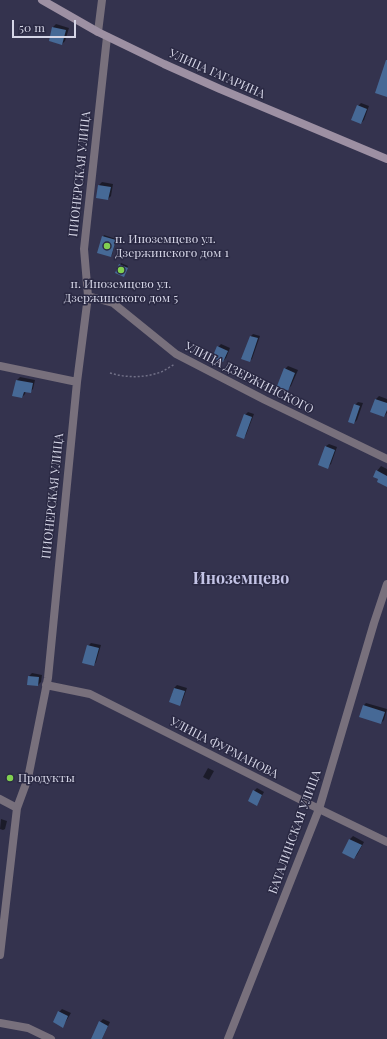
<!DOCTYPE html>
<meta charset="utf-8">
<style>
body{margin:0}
#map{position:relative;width:387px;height:1039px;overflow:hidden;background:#34334e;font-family:"Playfair Display",serif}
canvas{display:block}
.scale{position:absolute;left:12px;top:20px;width:64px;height:18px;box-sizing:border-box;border:2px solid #d5d5e6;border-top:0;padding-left:5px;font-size:12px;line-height:14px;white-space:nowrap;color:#d5d5e6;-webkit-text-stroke:3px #2a2943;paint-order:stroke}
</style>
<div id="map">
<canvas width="387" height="1039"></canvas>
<div class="scale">50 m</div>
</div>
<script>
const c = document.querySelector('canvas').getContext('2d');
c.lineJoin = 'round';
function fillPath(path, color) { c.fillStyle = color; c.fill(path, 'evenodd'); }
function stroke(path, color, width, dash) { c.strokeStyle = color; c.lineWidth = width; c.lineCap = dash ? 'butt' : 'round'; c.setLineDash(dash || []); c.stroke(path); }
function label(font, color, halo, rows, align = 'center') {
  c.font = font + ' "Playfair Display",serif'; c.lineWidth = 3; c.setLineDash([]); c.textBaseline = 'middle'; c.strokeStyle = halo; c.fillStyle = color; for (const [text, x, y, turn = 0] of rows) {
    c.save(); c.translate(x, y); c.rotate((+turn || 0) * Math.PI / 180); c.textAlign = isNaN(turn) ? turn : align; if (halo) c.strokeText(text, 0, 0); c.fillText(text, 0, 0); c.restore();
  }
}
fillPath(new Path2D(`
 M56,24L69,28L65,41L62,44L50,41L53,27Z
 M361,103L369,106L364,120L361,123L358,106Z
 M102,182L113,184L111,196L108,199L99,185Z
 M104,235L116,239L112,255L111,256L103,237Z
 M121,263L128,266L125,274L116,272Z
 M253,334L260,336L252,359L249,361L251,336Z
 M221,344L230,348L226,358L223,361L218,347Z
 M288,366L298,370L291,386L288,389L285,369Z
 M20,377L35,380L33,389L30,392L26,391L25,394L22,397L17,380Z
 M379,396L387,399V413L384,416L372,411L376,399Z
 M358,402L363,403L357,420L354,423L355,405Z
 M248,412L254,414L246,435L243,438L245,415Z
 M329,444L337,447L331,464L328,467L326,446Z
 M381,466L387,469V485L379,478L377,471Z
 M91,643L101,645L96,662L94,665L88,646Z
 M32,673L42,675L41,682L38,685L29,676Z
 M177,685L187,688L182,702L179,705L170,701L174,688Z
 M366,703L387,709L384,720L381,723L363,706Z
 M208,768L214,771L209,780L203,777Z
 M257,788L264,792L259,801L256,804L254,791Z
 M1,819L7,821L5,829L3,830L0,829Z
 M353,836L364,842L357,855L354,858L343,853L350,839Z
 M62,1009L71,1013L65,1023L62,1026L59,1012Z
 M103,1019L110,1022L102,1039H92L100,1022Z`), '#0007');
fillPath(new Path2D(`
 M52,27L66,30L62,45L49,41Z
 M386,60H387V97L375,93Z
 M357,105L367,109L361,124L351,120Z
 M98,185L111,187L108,200L96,198Z
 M102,236L116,240L111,257L97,253Z
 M119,264L128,268L124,277L115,273Z
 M250,336L258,338L250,362L241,359Z
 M217,346L228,351L223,362L212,358Z
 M284,368L295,373L288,391L277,386Z
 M16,380L33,383L31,393L24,392L22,398L12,396Z
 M375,399L387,403V410L384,417L370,412Z
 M354,404L360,406L354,424L348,422Z
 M244,414L252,417L244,439L236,436Z
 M325,446L335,450L328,469L318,465Z
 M376,470L387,476V487L377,482L378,479L373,477Z
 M87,645L99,648L94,666L82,663Z
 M28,676L39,677L38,686L27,685Z
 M174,688L185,691L180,706L169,702Z
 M363,705L385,712L381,724L359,717Z
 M253,790L262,795L257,806L248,801Z
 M349,839L362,845L354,859L342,853Z
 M58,1011L68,1016L63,1028L53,1022Z
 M99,1021L108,1026L102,1039H91Z`), '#466996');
stroke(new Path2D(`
 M110,373C127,378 145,378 161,372C166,370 171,366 175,364`), '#717087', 1.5, [2, 2]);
stroke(new Path2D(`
 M98,32L102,0
 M88,296L113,303L176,354L265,400L387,459
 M0,366L77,382
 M46,685L90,694L319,809L387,842
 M0,799L17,808
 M0,955L17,808L28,778L48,678L77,382L88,296L84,249L107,37
 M0,1023L28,1028L51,1039
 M228,1039L319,809L374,623L387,584`), '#78707c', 8);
stroke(new Path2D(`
 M42,0L98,32L164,64L220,89L387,159`), '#9d90a3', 8);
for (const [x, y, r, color] of [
 [107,246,4,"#81d050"],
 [121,270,4,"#81d050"],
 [10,778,4,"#81d050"]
]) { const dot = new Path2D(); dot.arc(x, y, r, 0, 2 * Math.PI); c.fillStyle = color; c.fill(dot); stroke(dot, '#2a2943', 1.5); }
label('12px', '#d5d5e6', '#2a2943', [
 ["УЛИЦА ГАГАРИНА",217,74,24],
 ["ПИОНЕРСКАЯ УЛИЦА",80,174,-84],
 ["УЛИЦА ДЗЕРЖИНСКОГО",249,378,27],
 ["ПИОНЕРСКАЯ УЛИЦА",53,496,-84],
 ["УЛИЦА ФУРМАНОВА",224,748,27],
 ["БАТАЛИНСКАЯ УЛИЦА",295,832,-70]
]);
label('12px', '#d5d5e6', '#2a2943', [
 ["п. Иноземцево ул.",115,239],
 ["Дзержинского дом 1",115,253],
 ["п. Иноземцево ул.",121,284,"center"],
 ["Дзержинского дом 5",121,298,"center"],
 ["Продукты",18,778]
], 'left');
label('bold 16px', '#c4c4e6', '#2a2943', [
 ["Иноземцево",241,579]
]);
</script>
